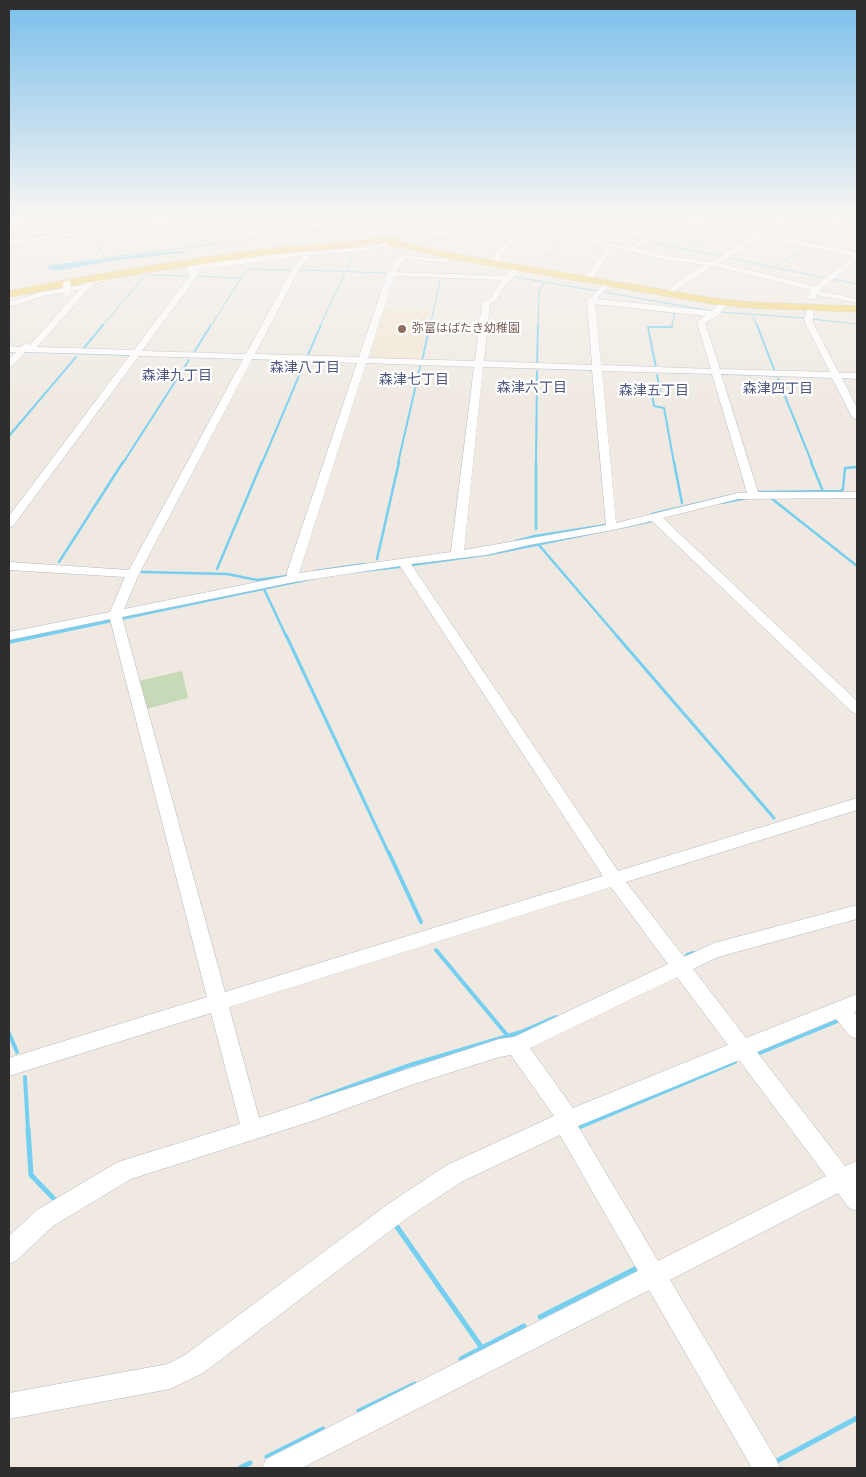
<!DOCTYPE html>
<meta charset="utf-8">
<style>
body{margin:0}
#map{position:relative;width:866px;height:1477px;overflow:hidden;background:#efe9e1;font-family:"DejaVu Sans",sans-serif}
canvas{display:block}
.frame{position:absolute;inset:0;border:10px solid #2e2e2e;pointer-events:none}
</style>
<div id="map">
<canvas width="866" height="1477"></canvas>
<div class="frame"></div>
</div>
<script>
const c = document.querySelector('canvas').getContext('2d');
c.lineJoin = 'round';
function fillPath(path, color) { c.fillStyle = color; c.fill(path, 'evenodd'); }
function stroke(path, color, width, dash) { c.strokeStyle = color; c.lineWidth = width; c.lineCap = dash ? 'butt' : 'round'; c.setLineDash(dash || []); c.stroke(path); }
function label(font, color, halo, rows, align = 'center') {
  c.font = font + ' "DejaVu Sans","Noto Sans JP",sans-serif'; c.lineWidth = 4.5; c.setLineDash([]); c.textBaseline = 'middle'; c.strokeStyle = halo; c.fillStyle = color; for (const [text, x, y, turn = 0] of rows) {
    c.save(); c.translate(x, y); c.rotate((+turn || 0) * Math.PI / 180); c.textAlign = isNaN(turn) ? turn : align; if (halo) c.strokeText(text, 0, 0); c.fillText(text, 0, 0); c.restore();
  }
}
fillPath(new Path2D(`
 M383,308L431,310L420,360L369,358Z`), '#f0e6d1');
fillPath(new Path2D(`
 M182,671L188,698L146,709L139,681Z`), '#c8d9b8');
fillPath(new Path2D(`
 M190,251L188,252L111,261L61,270L46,269L51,266L9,272L101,258H105L74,263L163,252Z
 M9,351L857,377V379L9,352Z
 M400,566L401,568L330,576L9,644V640L324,575Z`), '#75cff0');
stroke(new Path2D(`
 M343,217L351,226
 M674,217L683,219
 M215,220L235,240
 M95,222L125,217
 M840,223L849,217
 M575,227L643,241
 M722,227L739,217
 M9,228L89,220
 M550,232L582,222
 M91,235L105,258L338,228L500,217
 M648,242L721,256
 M809,244L838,224
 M685,249L721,228
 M548,258L565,236
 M728,258L826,278
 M776,267L808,245
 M642,268L655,256
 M298,270L389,273
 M452,274L486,275
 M147,275L191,276
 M197,276L241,278L247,269L292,270
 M515,277L597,291
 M833,279L857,284
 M603,292L712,311
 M719,312L804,318
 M753,316L757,326
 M811,319L857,324
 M102,326L144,277
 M211,326L241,278
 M320,326L355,251
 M430,326L441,277
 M538,326L539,291L545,282
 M672,326L675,311`), '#75cff0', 1);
stroke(new Path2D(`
 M757,325L775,372
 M83,349L103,325
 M193,354L211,325
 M307,357L321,325
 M422,361L430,325
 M537,364L538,325
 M656,368L648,327H672V325
 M657,375L661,395H652L654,406L664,408L674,463
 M778,379L812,463
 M9,436L76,357
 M123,463L189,360
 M262,463L304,364
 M398,463L420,367
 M536,463L537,371`), '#75cff0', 2);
stroke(new Path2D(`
 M674,462L682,503
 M811,462L822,489
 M758,492L841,491L843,489L845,468L857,467
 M771,498L857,566
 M721,503L747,498
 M652,514L729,496
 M536,529V462
 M516,541L535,536L606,525
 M538,544L617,636
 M377,559L399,462
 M59,562L123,462
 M412,565L491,554L652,521
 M217,569L262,462
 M316,571L364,564
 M142,572L227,574L257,580L287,576
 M264,589L286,636`), '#75cff0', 2.5);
stroke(new Path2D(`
 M286,635L389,854
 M616,635L774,818`), '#75cff0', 3);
stroke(new Path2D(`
 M389,853L421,922
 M436,950L507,1035
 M687,955L694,953
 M9,1033L17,1052
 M757,1054L840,1020
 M25,1077L28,1130
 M311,1101L410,1065L521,1032L556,1017
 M578,1128L735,1062`), '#75cff0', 4);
stroke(new Path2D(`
 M28,1129L31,1175L56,1201L58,1200
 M395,1224L482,1348
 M540,1317L639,1267
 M461,1359L524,1326
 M359,1411L415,1384
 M267,1457L323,1429
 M775,1462L857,1418
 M240,1468L250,1463`), '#75cff0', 5);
const minor = new Path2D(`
 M50,217H75L9,225V221Z
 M197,217H217L9,244V240Z
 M579,217H590L549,230L628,247L684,217H692L690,219L759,233L784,217H792L766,234L857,252V260L819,291L857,299V303L817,295L815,299H809L808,297L811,290L713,266L669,296L665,294L678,281L705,265L667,260L612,247L595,276L586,281L582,279L589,273L606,246L555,234L518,235L495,265H492L488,263L511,235L427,236L368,251L311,255L300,268L255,354L359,357L387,274L400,255L444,259L451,254L455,256L446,263L405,259L396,272L506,276L515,266L522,268L502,289L497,300L490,304L484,361L592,365L587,301L608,281L612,283L597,299L712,311L720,301H726L727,303L720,314L705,323L720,369L830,372L805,323L804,318L807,307L814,305L813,323L839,373H857V379L842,378L857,408V420L852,417L832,378L721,374L758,492H857V498L738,499L663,518L857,701V714L852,712L652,521L613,530L529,545L486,555L411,564L618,871L857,798V810L626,882L684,957L714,943L857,905V919L718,957L693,969L746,1038L857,994V1011L854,1012L857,1016V1039L850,1036L836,1019L757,1052L845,1166L857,1161V1211L849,1208L838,1193L670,1280L776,1459L780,1468H752L649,1290L302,1468H262L266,1459L638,1271L560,1135L463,1181L407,1218L203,1373L170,1389L9,1419V1393L168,1364L185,1355L391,1202L447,1165L554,1116L511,1055L499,1057L408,1086L315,1120L131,1179L53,1226L17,1260L9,1264V1236L37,1210L118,1162L240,1124L211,1013L9,1076V1058L207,997L110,619L9,640V632L110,612L125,577L9,570V562L129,570L243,359L139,356L13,526L9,527V516L130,355L25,352L12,366L9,367V359L16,352H9V346L20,347L26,343L30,345L79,290L43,296L9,307V302L41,292L83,285L87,280L111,275V279L93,284L37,347L134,350L190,275L187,267L170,269H167V265L189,263L194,265L275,254L307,251L314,246L318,248L315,251L368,247L427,232L542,230L543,228ZM684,222L753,236L711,262L667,256L635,248ZM761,237L854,256L815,286L719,263ZM303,256L293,267L246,354L142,351L198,275L197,270ZM394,276L502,280L491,297L482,303L475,361L368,358ZM595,304L705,316L697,322L711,369L601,365ZM252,359L357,363L287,572V576L124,609L139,574ZM366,363L474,367L451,552L299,573ZM483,367L592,370L606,525L464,550ZM602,371L712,374L747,493H738L616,523ZM400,566L603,876L225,992L122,617L294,582ZM611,887L668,964L514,1037L499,1039L259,1118L229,1007ZM677,977L728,1045L573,1108L530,1048ZM739,1060L826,1176L658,1261L578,1126Z
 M598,217H610L578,226L575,224Z
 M800,217H814L857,225V229Z`);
const major = new Path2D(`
 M385,236L394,241L390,244C378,240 348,248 334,249C224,257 117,278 9,297V291C94,274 179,260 264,249C304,244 345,245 385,236Z
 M398,241L451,253L712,298L750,302L857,306V312L750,308L712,304L451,259L395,246V242Z`);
stroke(minor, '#b4b7c1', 1);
stroke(major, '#c9c9c9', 1);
fillPath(minor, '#fff');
fillPath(major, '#f2d163');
const minorBridge = new Path2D(`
 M67,285V292`);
const majorBridge = new Path2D(`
 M390,241L398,244`);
stroke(minorBridge, '#b4b7c1', 8, []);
stroke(majorBridge, '#c9c9c9', 10, []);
stroke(minorBridge, '#fff', 8);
stroke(majorBridge, '#f2d163', 9);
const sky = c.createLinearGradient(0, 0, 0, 424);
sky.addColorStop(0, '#7abfeb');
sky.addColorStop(0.51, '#f8f5f2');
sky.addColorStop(1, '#f8f5f200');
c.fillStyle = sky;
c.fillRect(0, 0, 866, 424);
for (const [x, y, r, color] of [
 [402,329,5,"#8d6e63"]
]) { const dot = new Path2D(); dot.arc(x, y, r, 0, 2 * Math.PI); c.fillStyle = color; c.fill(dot); stroke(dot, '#fff', 2); }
label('12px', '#785e54', '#fff', [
 ["弥富はばたき幼稚園",412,329]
], 'left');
label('14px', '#4d5680', '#fff', [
 ["森津八丁目",305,368],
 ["森津九丁目",177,376],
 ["森津七丁目",414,380],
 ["森津六丁目",532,388],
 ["森津四丁目",778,389],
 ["森津五丁目",654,391]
]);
</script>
